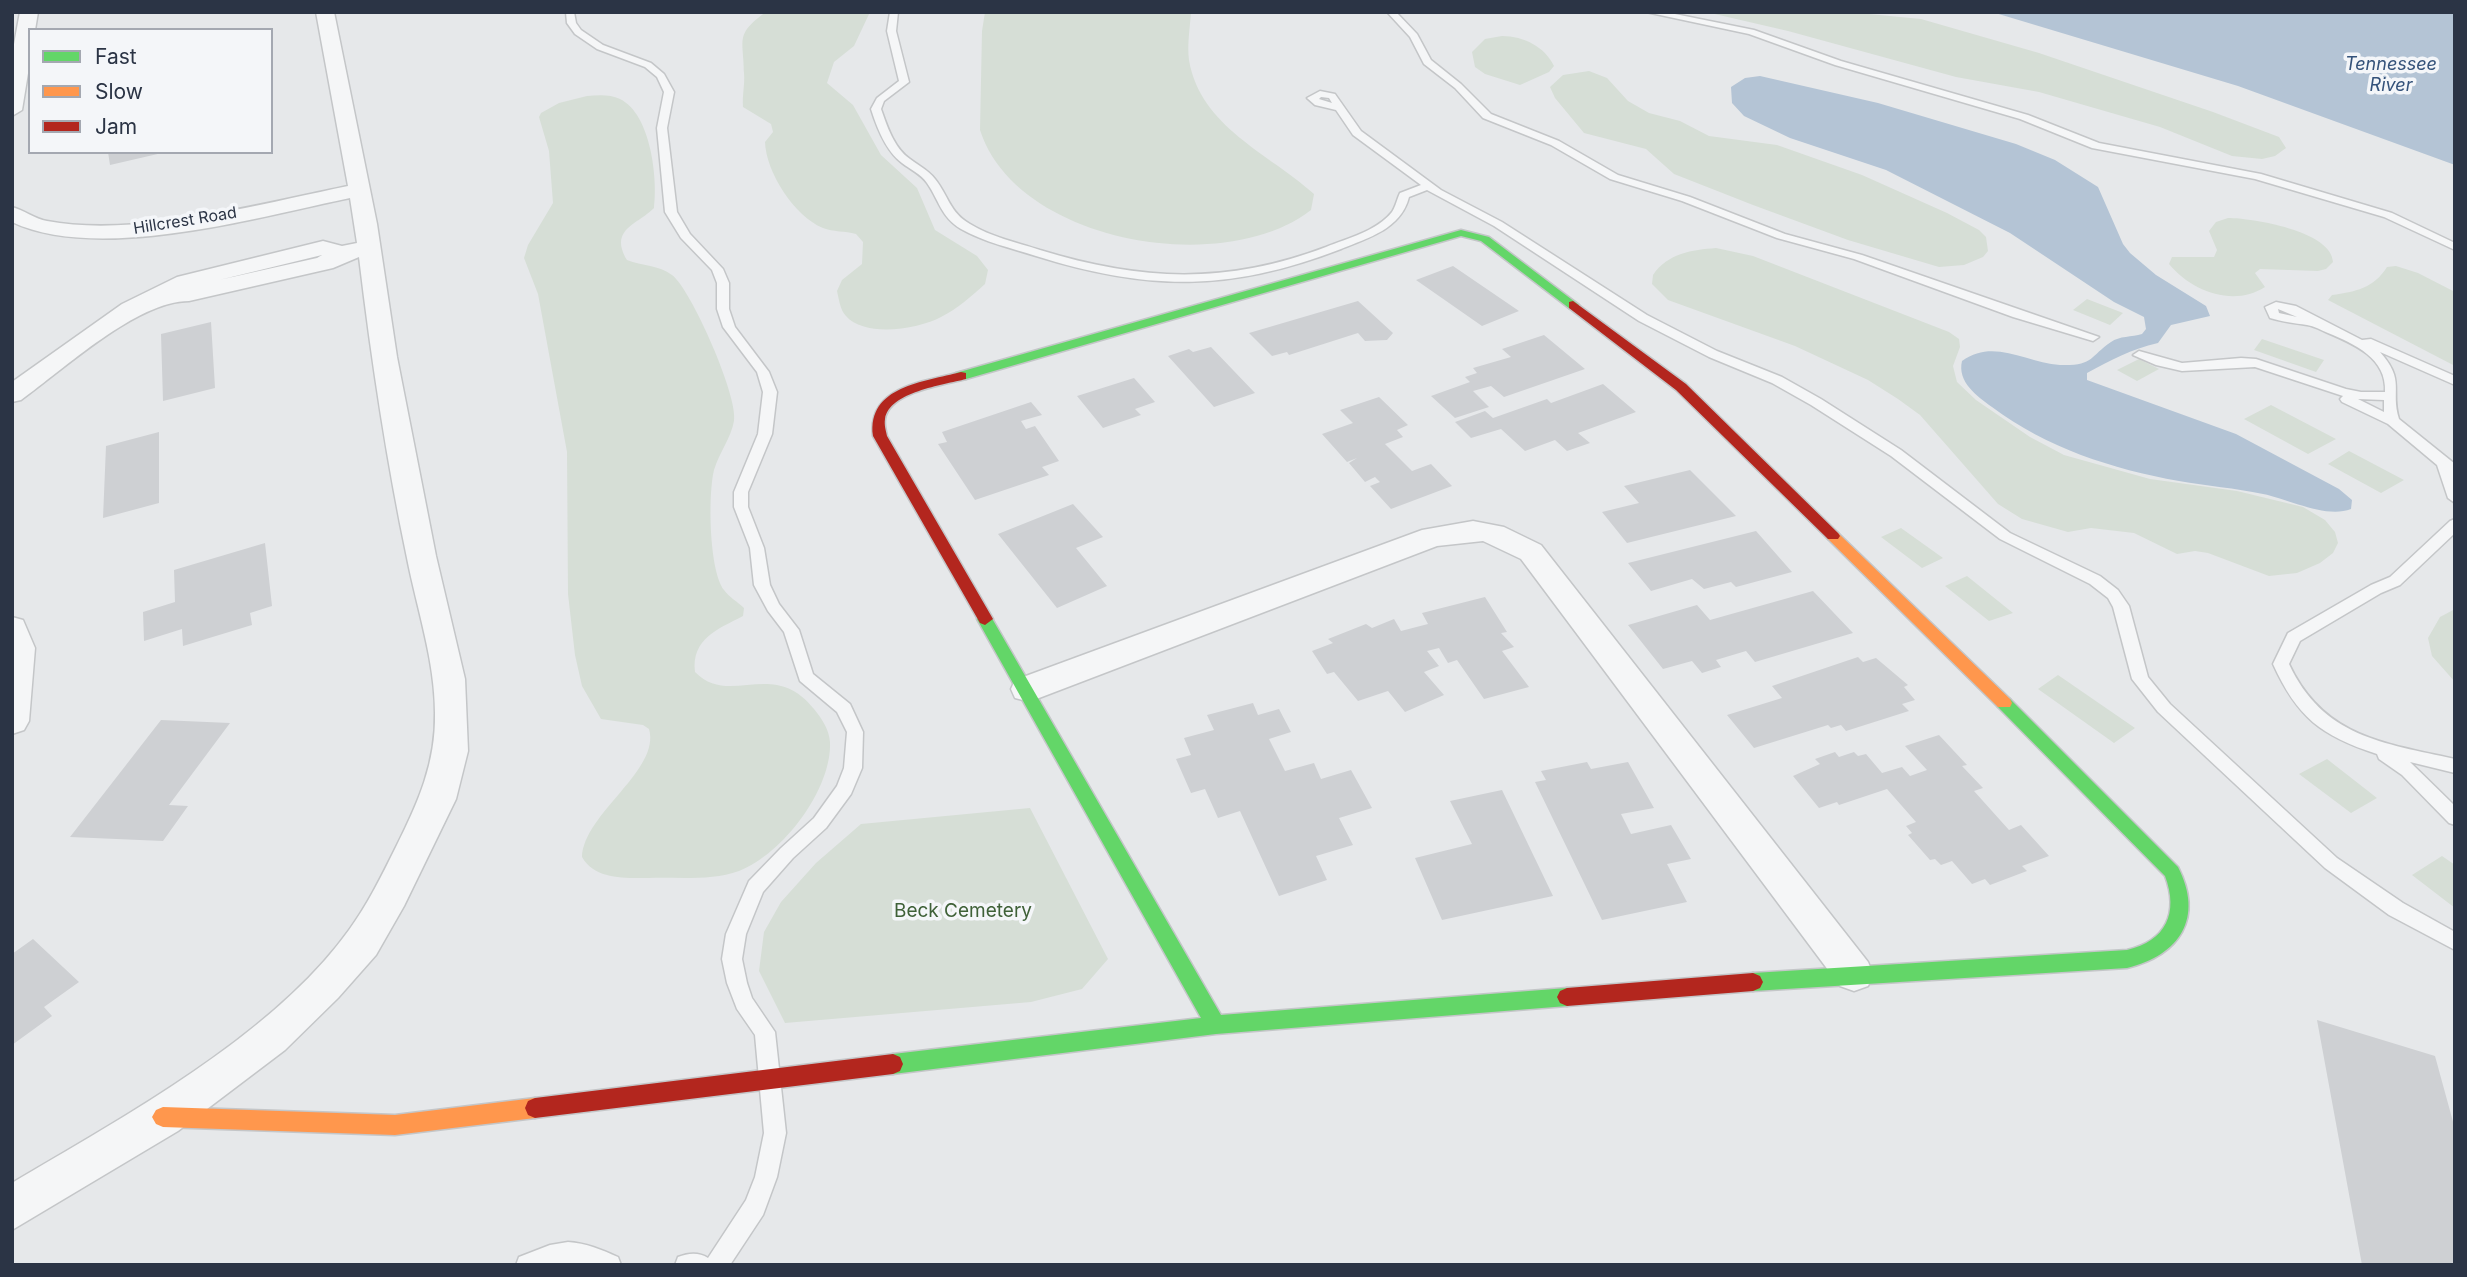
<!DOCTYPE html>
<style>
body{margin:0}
#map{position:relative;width:2467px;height:1277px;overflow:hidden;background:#e6e8ea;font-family:Inter,sans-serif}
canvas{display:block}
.frame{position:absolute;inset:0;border:14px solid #2b3445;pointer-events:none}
.legend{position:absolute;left:28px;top:28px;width:245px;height:126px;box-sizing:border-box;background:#f4f6f9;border:2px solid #a4a8b1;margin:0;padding:9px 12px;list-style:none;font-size:21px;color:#2b3445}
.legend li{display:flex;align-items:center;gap:14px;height:35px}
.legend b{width:35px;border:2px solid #a4a8b1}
</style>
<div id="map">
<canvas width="2467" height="1277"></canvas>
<div class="frame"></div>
<ul class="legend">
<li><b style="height:9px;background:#63d668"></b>Fast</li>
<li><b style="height:9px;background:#ff974d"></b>Slow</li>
<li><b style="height:9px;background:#b3261e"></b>Jam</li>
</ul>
</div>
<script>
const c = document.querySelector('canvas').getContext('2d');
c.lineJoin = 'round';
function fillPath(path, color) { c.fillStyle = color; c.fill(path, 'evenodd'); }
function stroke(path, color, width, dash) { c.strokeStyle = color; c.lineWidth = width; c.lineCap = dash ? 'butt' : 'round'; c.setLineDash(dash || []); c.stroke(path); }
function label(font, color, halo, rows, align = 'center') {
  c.font = font + ' Inter,sans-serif'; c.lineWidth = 7; c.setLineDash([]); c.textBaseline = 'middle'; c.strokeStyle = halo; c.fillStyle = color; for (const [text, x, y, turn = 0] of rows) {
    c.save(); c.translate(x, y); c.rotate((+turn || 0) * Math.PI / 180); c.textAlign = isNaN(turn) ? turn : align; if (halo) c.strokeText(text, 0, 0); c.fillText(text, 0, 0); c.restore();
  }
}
fillPath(new Path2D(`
 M766,12H870L854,46L834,62L827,83L853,105L881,155L917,188L935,230L977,256L988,270L985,284C972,296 957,309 941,317C919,329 865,338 846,316C840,310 839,299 837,291L842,280L862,264L863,242L856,234C845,231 833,232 823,228C794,216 766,172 765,142L773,132L771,124L743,107C742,95 745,85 744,73C744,39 734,35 766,12Z
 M985,12H1191C1190,28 1187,44 1189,60C1200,127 1270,154 1314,194L1311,210C1224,278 1016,243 980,130L982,31Z
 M1706,12H1848L1921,19L2039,53L2213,112L2279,137L2286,148L2275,156L2262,159L2232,156L2160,127L2039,92L1956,77L1788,31Z
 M1502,36C1524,36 1545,47 1554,66L1549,72L1520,85L1485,74L1475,67L1472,52L1485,39Z
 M1589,71L1607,78L1628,101L1649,113L1680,121L1709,136L1777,145L1862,175L1947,213L1979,230L1986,237L1988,251L1983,257L1964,265L1939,267L1848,240L1753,205L1674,174L1646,149L1584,133L1555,98L1550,87L1563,75Z
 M587,96C598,95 610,94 620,99C651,114 658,179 654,208C637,225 609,229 627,260C642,266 659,265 672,275C691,289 739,398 734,421C731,438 719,453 714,470C708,494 709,570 724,590C729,597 738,602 744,608L743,616C718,629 691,639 695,672C730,708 773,657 814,709C822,719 829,729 830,742C832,789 783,854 739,871C711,881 678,877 649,878C625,878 595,880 582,857C584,813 661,770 649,729L643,725L601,719L582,686L575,655L568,594L567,452L538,294L524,258L528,245L553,203L549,151L539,117L541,113L559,103Z
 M2228,218C2252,218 2332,231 2333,262L2326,269L2318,271L2260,269L2255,273L2265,287C2234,307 2192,292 2169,264L2172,257H2214L2217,250L2209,231L2216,222Z
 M1716,248L1753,256L1949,332L1959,339L1960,347L1953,366L1957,382L1976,400L2030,437L2064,455L2150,479L2237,491L2303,507L2325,520L2335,532L2338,543L2333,553L2320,563L2297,573L2269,576L2208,553L2195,551L2177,554L2134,533L2091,528L2068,532L2022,519L1998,504L1920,415L1898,399L1868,380L1795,346L1668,300L1652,284L1653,275C1668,253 1692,250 1716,248Z
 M2396,266L2418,273L2455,292V366L2328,300L2332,295C2355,292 2374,288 2387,267Z
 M2087,299L2123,313L2110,325L2073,310Z
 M2262,339L2324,360L2316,372L2254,350Z
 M2139,359L2159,369L2137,381L2117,370Z
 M2271,405L2336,439L2308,454L2244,419Z
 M2349,451L2404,480L2381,493L2328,464Z
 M1901,528L1943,558L1922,568L1881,537Z
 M1967,576L2013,613L1989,621L1945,586Z
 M2455,609V682L2432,656L2428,638L2440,617Z
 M2058,675L2135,728L2114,743L2038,689Z
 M2327,759L2377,798L2351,813L2299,774Z
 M1030,808L1108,959L1082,989L1031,1002L785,1023L759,971L764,932L781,902L816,863L861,824Z
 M2442,856L2455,865V908L2412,875Z`), '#d6ded6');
fillPath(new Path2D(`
 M1992,12H2455V165L2238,86Z
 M1760,76L1878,103L2016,144L2055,160L2098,187L2123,244L2130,253L2156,275L2206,306L2210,316L2171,325L2158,343C2131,349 2111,360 2087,373V380L2236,434L2339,489L2352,500L2351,509C2326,519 2289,499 2263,494C2235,488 2207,486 2179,481C2112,469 2047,448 1992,407C1977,396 1957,382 1962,361C1994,338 2026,363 2060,365C2094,366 2089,357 2111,342C2119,336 2132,337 2142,334L2146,329L2144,317L2114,302L2010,233L1886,170L1790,138L1744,116L1732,103L1731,87L1745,78Z`), '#b4c4d5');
fillPath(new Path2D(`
 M108,152H162V153L110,165Z
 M1453,266L1519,311L1482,326L1416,280Z
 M1358,301L1393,333L1387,340L1365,341L1358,333L1289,355L1287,352L1272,356L1249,333Z
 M211,322L215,388L163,401L161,334Z
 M1544,335L1585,369L1504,397L1491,386L1473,391L1489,407L1455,418L1431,396L1470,382L1465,377L1477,373L1473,368L1511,357L1502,349Z
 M1211,347L1255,393L1214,407L1168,356L1189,349L1193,352Z
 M1134,378L1155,402L1135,409L1141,415L1103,428L1077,396Z
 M1603,384L1636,412L1578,433L1590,443L1567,451L1555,440L1525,451L1501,429L1471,438L1455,422L1485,411L1493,418L1547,399L1551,403Z
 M1379,397L1408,425L1397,430L1403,437L1385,444L1412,471L1431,464L1452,486L1391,509L1370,486L1380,482L1375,477L1365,482L1349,463L1357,458L1347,462L1322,434L1353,423L1340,410Z
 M1031,402L1042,415L1021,421L1026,429L1035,426L1059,461L1042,467L1049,475L975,500L938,444L947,442L942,432Z
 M159,432V503L103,518L106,446Z
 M1690,470L1736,516L1627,543L1602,512L1639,503L1624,486Z
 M1073,504L1103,537L1076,548L1107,586L1057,608L998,534Z
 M1756,531L1792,572L1736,587L1731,582L1704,589L1692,579L1651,591L1628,563Z
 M265,543L272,606L250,613L252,625L183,646L182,629L144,641L143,612L175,602L174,570Z
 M1813,591L1853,633L1755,662L1746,651L1716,660L1721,667L1702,673L1692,661L1663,669L1628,625L1697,605L1710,620Z
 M1485,597L1507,632L1501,633L1514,647L1502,651L1529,687L1484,699L1457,660L1448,663L1439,648L1427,651L1439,666L1424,672L1444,695L1405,712L1388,691L1358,701L1334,672L1327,674L1312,651L1333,643L1328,639L1366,624L1372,628L1394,619L1401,631L1428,624L1422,613Z
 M1858,657L1863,662L1876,658L1908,685L1904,687L1915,700L1902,704L1909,711L1846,731L1841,725L1831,728L1828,725L1754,748L1727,715L1782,698L1772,686Z
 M1253,703L1258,715L1279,709L1291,732L1269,739L1285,771L1314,763L1321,779L1351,770L1372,808L1339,818L1353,845L1316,856L1327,880L1279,896L1240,811L1218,818L1205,789L1191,793L1176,759L1191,755L1184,738L1214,730L1207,715Z
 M161,720L230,723L169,805L188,806L163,841L70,837Z
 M1939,735L1967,765L1962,766L1983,788L1974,791L2009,830L2021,825L2049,856L2022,866L2027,871L1990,885L1985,879L1972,884L1952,861L1941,865L1935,859L1930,860L1908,835L1912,833L1906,826L1916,822L1887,789L1839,805L1837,802L1819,808L1793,776L1820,764L1815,759L1835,752L1839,757L1854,752L1858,756L1866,754L1882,773L1902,767L1910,776L1927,770L1905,746Z
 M1587,762L1591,769L1628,762L1654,808L1621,814L1631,834L1671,825L1691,859L1667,864L1687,902L1602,920L1535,782L1546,780L1541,771Z
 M1502,790L1553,896L1442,920L1415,858L1472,844L1450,801Z
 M33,939L79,982L44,1007L52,1016L12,1045V954Z
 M2317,1020L2435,1056L2455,1129V1265H2362Z`), '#ced0d3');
const lane = new Path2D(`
 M566,12H574L576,23L581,30L603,45L651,63L664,74L674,92L667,128L677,212L690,234L723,269L729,283V309L735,327L769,372L777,392L772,434L748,492V507L764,548L770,585L779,604L799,630L813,674L850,704L863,732L862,768L851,794L826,828L793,858L763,892L746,934L742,959L747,983L752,998L775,1032L786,1133L777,1177L763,1215L730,1265H675L678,1257C688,1253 699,1252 708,1258L746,1200L755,1177L764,1133L755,1035L737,1009L727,983L722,959L726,934L749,881L781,848L814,818L837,786L844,768L847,732L837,712L800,681L784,632L768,611L754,585L750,548L734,507V492L758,434L763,392L757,372L723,327L717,309V283L712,270L681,238L665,212L657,128L664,92L657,77L645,67L597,49L575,34L567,23Z
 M890,12H898L896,31L909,82L884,101L881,109C887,126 894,148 910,159C919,166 928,170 935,179C948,195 950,213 970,224C991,237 1016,242 1040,250C1141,281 1226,285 1326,247C1348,238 1377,231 1392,212C1396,206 1397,199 1400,193L1421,185L1353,135L1336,110L1315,105L1307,98L1320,91L1335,94L1361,131L1441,190L1502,222L1647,315L1717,351L1782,377L1821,399L1901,450L2010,533L2100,576L2118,590L2129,606L2148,677L2170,704L2337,858L2403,903L2455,932V950L2389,915L2325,868L2158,712L2132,679L2113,607L2108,598L2090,584L2000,539L1891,456L1811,405L1772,383L1709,357L1639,321L1494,226L1427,190L1409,197C1401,229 1368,238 1341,249C1230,292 1148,291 1036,256C1011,248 984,242 961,229C941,217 939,200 927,183C921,174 911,170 902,163C886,151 877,128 871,109L877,98L899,81L887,31ZM1321,97L1329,98L1332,103L1319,99Z
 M1387,12H1396L1417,34L1431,60L1461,84L1491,114L1559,141L1618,175L1690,197L1785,234L1862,255L2099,337L2093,341L2013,317L1854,259L1777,238L1682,201L1610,179L1551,145L1483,118L1455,88L1424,64L1410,37Z
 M1646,12H1665L1754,30L1841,61L2028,115L2099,143L2261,174L2392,213L2455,243V250L2384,217L2255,179L2092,148L2020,119L1835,65L1749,34Z
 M2276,302L2296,306L2362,340L2371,339L2455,376V385L2380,352C2406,381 2390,390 2399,419L2455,464V503L2448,498L2437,465L2388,424L2342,402L2340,399L2343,396L2255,367L2182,371L2156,365L2133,355L2139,351L2182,363L2241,358L2256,359L2346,389L2361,392H2385C2387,358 2354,344 2328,333C2321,330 2314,326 2307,325C2294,323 2283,322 2270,318L2265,307ZM2278,309L2297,317L2279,313ZM2358,399L2384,400V412Z
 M2455,519V533L2400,585L2381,593L2300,641L2289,664C2323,737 2383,743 2455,759V773L2410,762L2455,806V825L2449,823L2402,775L2379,759L2377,754C2321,736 2297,717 2273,664L2288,633L2371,585L2390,577L2450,521Z
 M568,1242C586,1243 602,1250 618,1257L621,1265H516L519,1257L550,1245Z`);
const street = new Path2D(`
 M20,12H38L35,30H30V61L22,110L12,116V55Z
 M316,12H334L377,224L397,357L436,556L465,679L468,751L456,799L404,906L376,955L338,998L285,1050L178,1131L12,1230V1183C123,1117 273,1036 349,930C368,904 382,875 396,847C418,803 436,763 435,713C435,661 417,609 407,558C386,458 371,357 359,257L333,268L189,301C137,301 64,369 21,400L12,402V382L122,304L177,277L323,241L342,246L357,243L350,198C259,217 98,263 12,222V207C24,210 35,219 47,221C135,238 260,204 348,186ZM322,255L317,258L219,280Z
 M1473,521L1504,527L1541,545L1868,962L1873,974L1868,986L1854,991L1840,986L1521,559L1483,541L1437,546L1039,698L1027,701L1015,698L1011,689L1015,680L1422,530Z
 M12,617L23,620L35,648L29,721L24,730L12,734Z`);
const fast = new Path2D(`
 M1461,230L1489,237L1579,305L1573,309L1569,308L1481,241L1461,236L966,379H956L955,376L956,373Z
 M985,613L990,615L1221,1015L1567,988L1574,991L1577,997L1574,1003L1567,1006L1216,1034L893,1074L886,1071L883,1064L886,1057L893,1054L1201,1018L977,619Z
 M2004,697L2010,699L2178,867C2204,918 2180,955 2127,968L1753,991L1746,988L1743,982L1746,976L1753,973L2127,950C2166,941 2179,913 2165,876L1998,707L1996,703L1998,699Z`);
const slow = new Path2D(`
 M1833,531L1838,533L2010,699L2012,703L2010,707H1998L1828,539L1826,536Z
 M535,1098L542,1101L545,1108L542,1115L535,1118L395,1135L163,1127L156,1124L152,1117L156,1110L163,1107L395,1115Z`);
const jam = new Path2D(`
 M1573,301L1686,384L1838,533L1840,536L1838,539H1828L1676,390L1569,308V302Z
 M961,372L966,373V379C943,385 889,392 885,419C884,425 886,431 887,436L993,619L985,625L980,623L873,436C867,386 924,382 961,372Z
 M1753,973L1760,976L1763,982L1760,988L1753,991L1567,1006L1560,1003L1557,997L1560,991L1567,988Z
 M893,1054L900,1057L903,1064L900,1071L893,1074L535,1118L528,1115L525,1108L528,1101L535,1098Z`);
stroke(lane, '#c4c6c8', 3);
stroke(street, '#c4c6c8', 3);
stroke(fast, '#c4c6c8', 3);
stroke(slow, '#c4c6c8', 3);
stroke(jam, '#c4c6c8', 3);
fillPath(lane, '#f5f6f7');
fillPath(street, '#f5f6f7');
fillPath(fast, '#63d668');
fillPath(slow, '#ff974d');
fillPath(jam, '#b3261e');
label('16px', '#2b3445', '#f4f6f9', [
 ["Hillcrest Road",185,221,-9]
]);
label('italic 18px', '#34527a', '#f4f6f9', [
 ["Tennessee",2391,65],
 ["River",2391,86]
]);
label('19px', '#3f6138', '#f4f6f9', [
 ["Beck Cemetery",963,911]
]);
</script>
